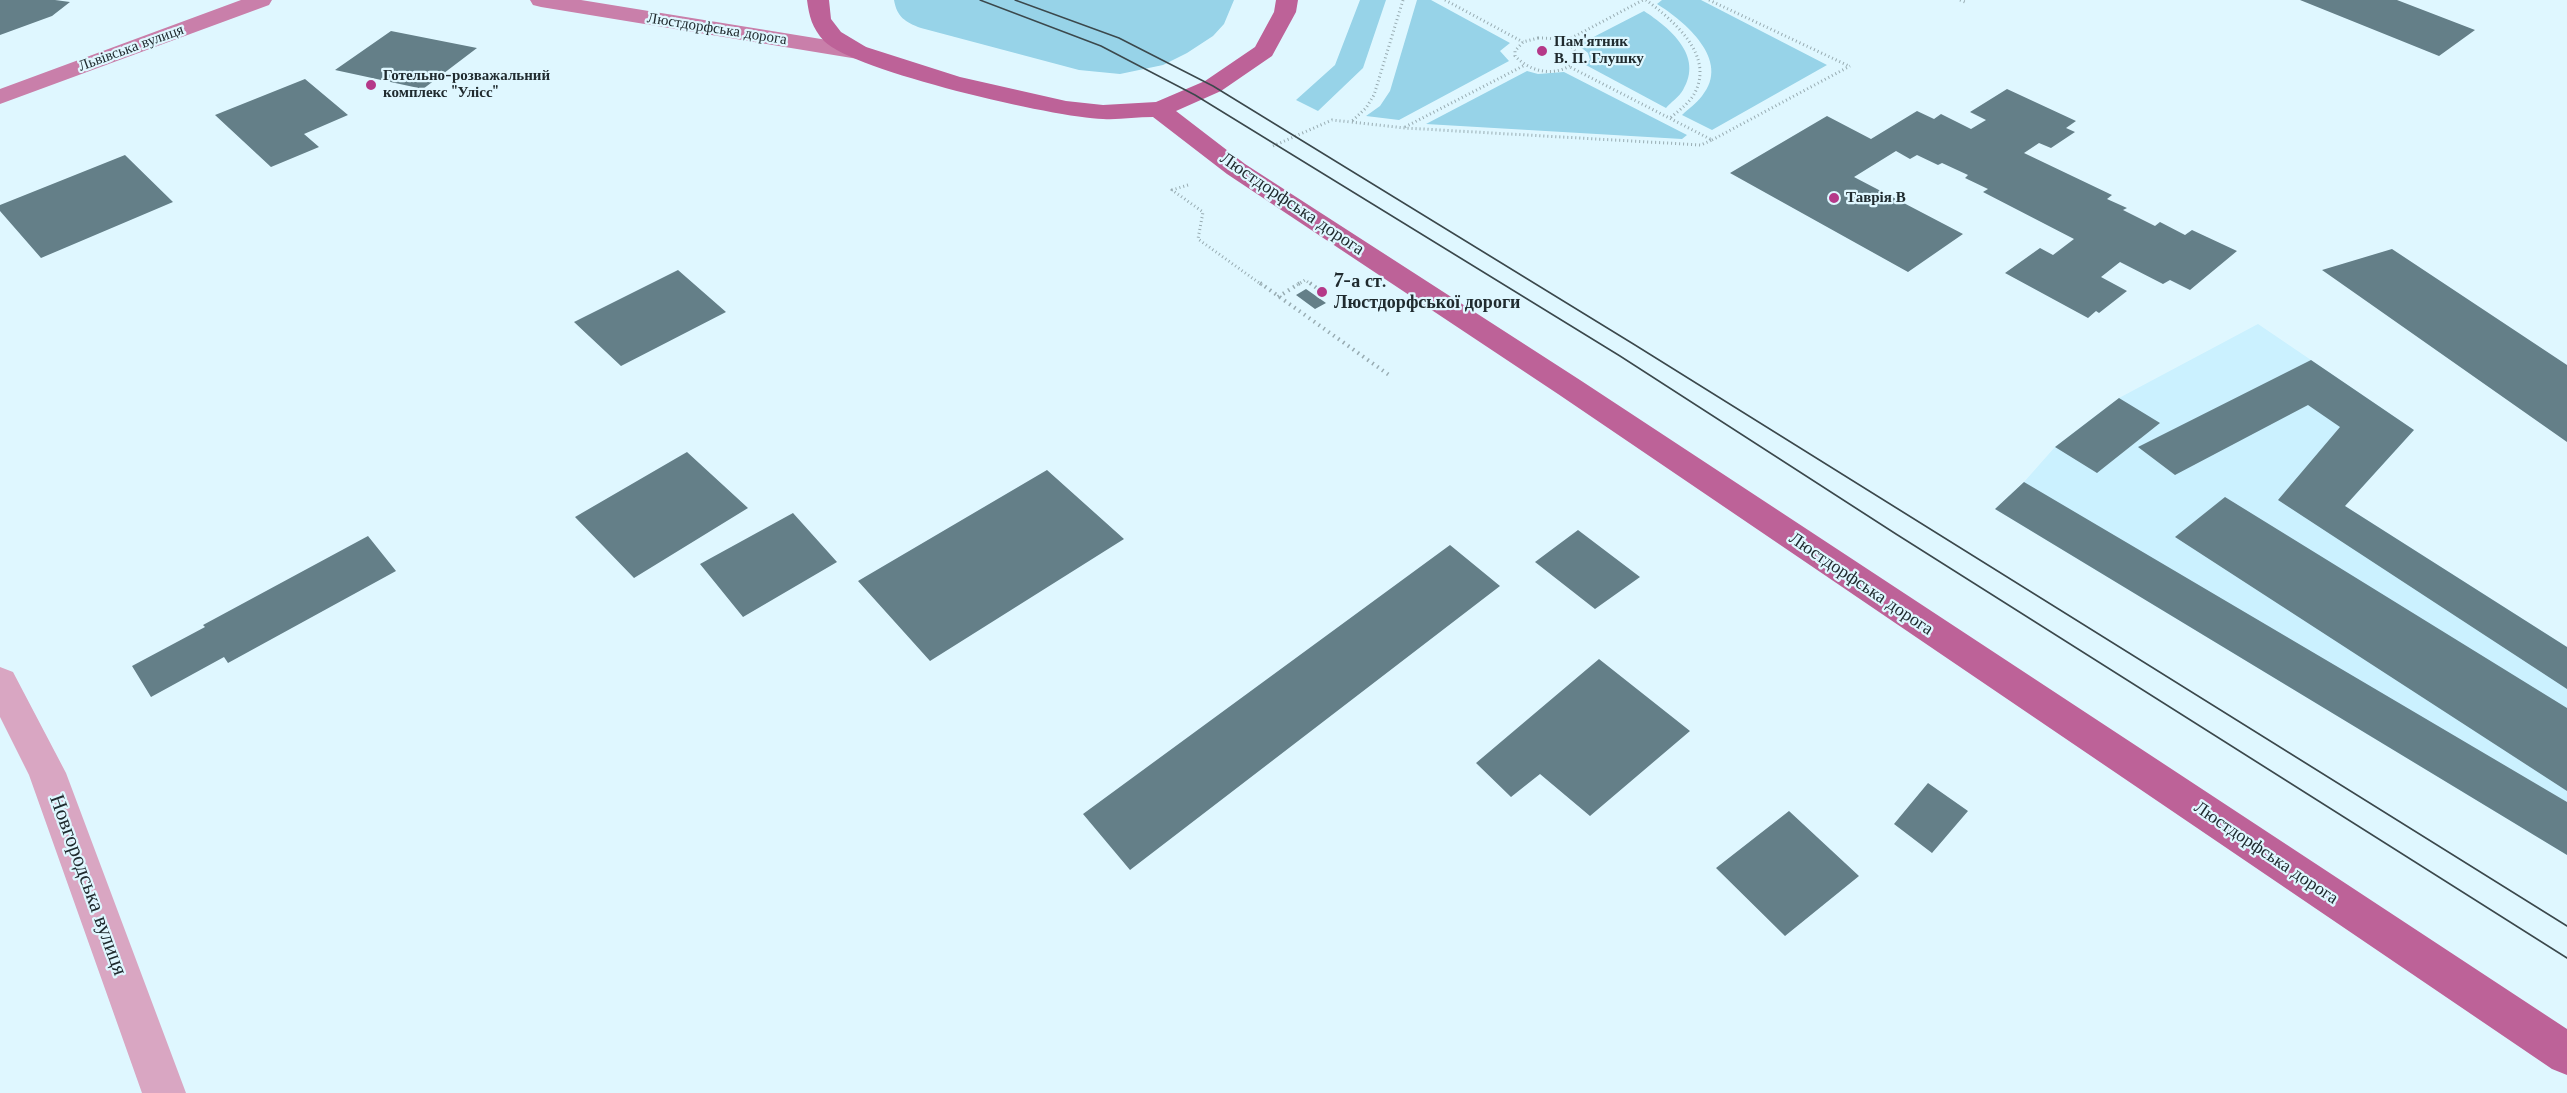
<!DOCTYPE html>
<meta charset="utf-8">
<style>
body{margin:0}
canvas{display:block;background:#dff7ff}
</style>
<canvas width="2567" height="1093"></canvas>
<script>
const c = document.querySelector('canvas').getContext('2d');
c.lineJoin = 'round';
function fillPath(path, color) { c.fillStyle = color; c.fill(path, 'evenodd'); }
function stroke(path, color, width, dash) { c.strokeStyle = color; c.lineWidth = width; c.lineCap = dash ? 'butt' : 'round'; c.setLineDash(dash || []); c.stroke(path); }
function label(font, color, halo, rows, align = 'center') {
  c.font = font + ' "Libre Baskerville",serif'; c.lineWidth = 4.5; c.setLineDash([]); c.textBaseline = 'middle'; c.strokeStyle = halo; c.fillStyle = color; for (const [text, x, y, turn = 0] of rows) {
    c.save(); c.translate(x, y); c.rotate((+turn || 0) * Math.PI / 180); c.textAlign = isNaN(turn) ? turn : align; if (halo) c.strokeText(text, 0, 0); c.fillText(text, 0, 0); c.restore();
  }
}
fillPath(new Path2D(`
 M2258,324L2414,430L2345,506L2567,647V855L1995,509L2024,482L2055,447L2119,398Z`), '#cbf1ff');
fillPath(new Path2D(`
 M894,0H1234L1224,24L1213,36L1187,53L1163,65L1120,74L1079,70L921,28C905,22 897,17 894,0Z
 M1360,0H1386L1363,68L1318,111L1296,100L1335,65Z
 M1417,0H1431L1510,43L1500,51L1509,61L1399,120L1366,116L1380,106L1390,91Z
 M1662,0H1701L1827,65L1712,130L1682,115C1688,109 1697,103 1702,96C1732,60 1684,21 1657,4Z
 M1644,11C1670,28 1704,56 1683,90C1679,97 1671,102 1666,108L1584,64L1590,60L1588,53L1578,45Z
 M1527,71L1538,74L1564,72L1687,135L1682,139L1426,124Z`), '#97d3e8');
fillPath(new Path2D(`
 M0,0H55L70,2L52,16L0,35Z
 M2300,0H2397L2475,30L2439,56Z
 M391,31L477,48L423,89L335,70Z
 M305,79L348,115L304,134L319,147L271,167L215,115Z
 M2007,89L2076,121L2066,128L2075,132L2051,148L2039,143L2024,153L2112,195L2107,199L2127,208L2123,210L2155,226L2160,222L2185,235L2192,230L2237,251L2190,290L2170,280L2163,284L2120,262L2101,277L2127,291L2099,313L2096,311L2088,318L2005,273L2040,248L2053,255L2074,239L1983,192L1988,189L1965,178L1968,175L1942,163L1938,165L1917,155L1910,159L1896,151L1854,177L1963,234L1908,272L1730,173L1827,116L1871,139L1917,111L1934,119L1941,114L1971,129L1986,120L1970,112Z
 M125,155L173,202L41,258L0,211V205Z
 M2392,249L2567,365V442L2322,270Z
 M678,270L726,312L621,366L574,322Z
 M1306,289L1326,303L1315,309L1296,295Z
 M2311,360L2414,430L2345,506L2567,647V689L2278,500L2340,427L2308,405L2175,475L2138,447Z
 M2119,398L2160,423L2097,473L2055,447Z
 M687,452L748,508L634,578L575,517Z
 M1047,470L1124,539L930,661L858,581Z
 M2024,482L2567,802V855L1995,509Z
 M2225,497L2567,708V791L2175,537Z
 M793,513L837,562L743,617L700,564Z
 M1578,530L1640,577L1595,609L1535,562Z
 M368,536L396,571L228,663L224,657L151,697L132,666L205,627L203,625Z
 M1450,545L1500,586L1130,870L1083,814Z
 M1599,659L1690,731L1590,816L1540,774L1511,797L1476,763Z
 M1928,783L1968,811L1932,853L1894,824Z
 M1789,811L1859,876L1785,936L1716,868Z`), '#647f88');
stroke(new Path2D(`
 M1403,0L1374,95L1366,108L1351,122L1405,128L1701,145L1712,140L1570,67
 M1445,0L1523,42
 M1646,0C1674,21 1717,57 1693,96C1687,105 1677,112 1669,119
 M1709,0L1849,66
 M1960,0L1965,2
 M1538,38C1555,38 1574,40 1578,59C1560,78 1532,74 1515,56V51L1523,42Z
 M1564,42L1643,0
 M1405,127L1525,65
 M1712,140L1850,66
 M1273,146L1332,120L1351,122
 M1188,185L1172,190L1203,212L1198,239L1262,285
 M1297,285L1305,280L1312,285`), '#98acb2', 3, [1, 3]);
stroke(new Path2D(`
 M1260,283L1389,375
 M1310,283L1322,292
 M1278,297L1300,283`), '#98acb2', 4, [1.5, 4.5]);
fillPath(new Path2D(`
 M0,667L13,672L66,773L186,1093H142L29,775L0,717Z`), '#d9a6c2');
fillPath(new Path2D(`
 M241,0H272L269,5L0,104V89Z
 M530,0H581L858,45L866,47L870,52L866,57L858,59L541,7L533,5Z`), '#c97faa');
fillPath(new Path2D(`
 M807,0H829L831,19L841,32L866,47L960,77L1066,101L1103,105L1156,102L1205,81L1255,47L1274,12L1276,0H1298L1296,12L1272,56L1221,91L1176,111L1245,164L1580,380L2567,1029V1075L2552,1069L1558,394L1227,174L1153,117C1136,117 1119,120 1103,119C1056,118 853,71 824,41C812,28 809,16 807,0Z`), '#bd6298');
stroke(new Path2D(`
 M980,0L1101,46L1195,95L1620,356L1896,534L2567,958
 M1015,0L1119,38L1213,86L1635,345L2567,926`), '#3b484c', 1.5);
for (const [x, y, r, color] of [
 [1542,51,6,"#b53989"],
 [371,85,6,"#b53989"],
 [1834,198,6,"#b53989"],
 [1322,292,6,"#b53989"]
]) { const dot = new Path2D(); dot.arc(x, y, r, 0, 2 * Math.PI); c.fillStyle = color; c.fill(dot); stroke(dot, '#dff7ff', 2); }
label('15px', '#202b2f', '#dff7ff', [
 ["Люстдорфська дорога",717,29,9],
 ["Львівська вулиця",131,48,-20]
]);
label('bold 15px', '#202b2f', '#dff7ff', [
 ["Пам'ятник",1554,42],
 ["В. П. Глушку",1554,59],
 ["Готельно-розважальний",383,76],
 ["комплекс \"Улісс\"",383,93],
 ["Таврія В",1846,198]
], 'left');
label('18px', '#202b2f', '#dff7ff', [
 ["Люстдорфська дорога",1292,204,34],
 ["Люстдорфська дорога",1861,584,34],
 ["Люстдорфська дорога",2266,853,34]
]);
label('bold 18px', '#202b2f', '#dff7ff', [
 ["7-а ст.",1334,282],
 ["Люстдорфської дороги",1334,303]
], 'left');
label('21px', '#202b2f', '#dff7ff', [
 ["Новгородська вулиця",88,885,70]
]);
</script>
